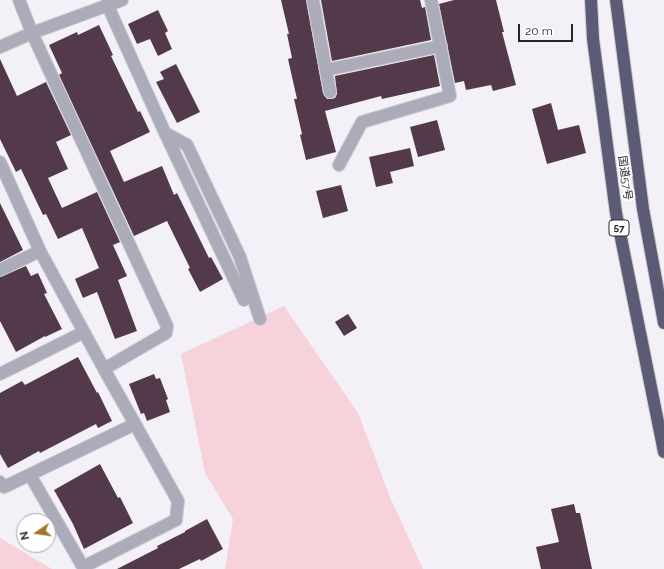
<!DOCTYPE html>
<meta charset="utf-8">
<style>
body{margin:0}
#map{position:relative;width:664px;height:569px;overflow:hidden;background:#f4f0f7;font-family:Raleway,sans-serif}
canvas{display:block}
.north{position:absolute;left:16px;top:513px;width:40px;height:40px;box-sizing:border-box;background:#fff;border:1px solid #a9a8a9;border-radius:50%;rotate:257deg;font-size:11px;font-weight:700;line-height:16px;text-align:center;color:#272528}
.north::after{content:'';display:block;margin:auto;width:14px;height:18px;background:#a17426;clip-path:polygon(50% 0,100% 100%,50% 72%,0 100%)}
.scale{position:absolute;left:518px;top:24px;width:55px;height:18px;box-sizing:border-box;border:2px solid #272528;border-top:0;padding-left:5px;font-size:12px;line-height:14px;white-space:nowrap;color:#272528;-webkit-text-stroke:3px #fff;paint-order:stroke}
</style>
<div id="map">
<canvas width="664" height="569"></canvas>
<div class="north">N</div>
<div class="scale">20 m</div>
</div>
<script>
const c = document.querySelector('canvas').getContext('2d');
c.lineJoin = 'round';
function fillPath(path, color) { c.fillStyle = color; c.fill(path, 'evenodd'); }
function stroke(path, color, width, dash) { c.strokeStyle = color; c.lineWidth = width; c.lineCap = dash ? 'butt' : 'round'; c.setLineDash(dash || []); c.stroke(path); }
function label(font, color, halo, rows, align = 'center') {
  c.font = font + ' Raleway,"Noto Sans JP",sans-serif'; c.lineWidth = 4; c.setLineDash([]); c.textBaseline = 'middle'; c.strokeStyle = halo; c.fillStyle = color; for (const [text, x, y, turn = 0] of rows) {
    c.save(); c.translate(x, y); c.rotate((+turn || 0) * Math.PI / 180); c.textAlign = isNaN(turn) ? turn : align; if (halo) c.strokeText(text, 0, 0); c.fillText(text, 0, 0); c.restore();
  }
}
fillPath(new Path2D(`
 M284,306L358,413L390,497L423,569H225L233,519L205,473L181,354Z
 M0,538L52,569H0Z`), '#f6d2db');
fillPath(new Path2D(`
 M281,0H306L323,93L327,99H331L335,98L337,94L335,76L434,55L440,86L382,99L381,96L325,111L336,152L306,160L300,135L302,134L294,99H297L288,59L292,58L287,34H289Z
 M321,0H420L422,8L425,7L431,40L332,61Z
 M454,0H496L504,32H502L516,85L493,91L491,85L466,90L464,81L455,83L439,4Z
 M158,10L168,31L165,33L172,49L158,56L150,39L137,44L128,24Z
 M99,25L113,55L111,56L138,112L140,111L150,132L110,151L124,182L162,166L174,195L177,193L209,258L211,257L223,279L200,292L188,269L190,268L167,221L134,236L59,75L62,73L49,45L77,32L78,35Z
 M0,59L17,96L46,82L71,135L56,142L68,169L48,178L62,208L97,192L120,242L113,245L127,276L118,280L137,331L115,339L97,292L83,298L75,279L99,268L82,228L58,239L46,214L43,215L21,169L16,172L0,139Z
 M176,64L200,112L177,123L156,82L164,79L160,72Z
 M551,103L558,130L579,125L586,153L547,164L532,109Z
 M437,120L445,150L418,157L410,127Z
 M410,148L414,166L390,172L393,183L376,187L369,157Z
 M341,185L348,211L323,218L316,191Z
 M0,203L23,250L0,262Z
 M26,266L31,276L38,273L47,293L44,294L62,329L45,337V336L16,352L0,321V277Z
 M348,314L357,328L344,336L335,322Z
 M78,357L97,393L98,392L112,421L98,428L96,424L40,453L39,451L8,468L0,454V393L22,381L25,385Z
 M154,374L156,379L160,378L168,399L166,400L170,412L147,421L144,413L141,414L129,384Z
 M100,464L118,498L120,497L133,523L84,549L73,524L54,490Z
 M574,504L576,513H580L592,569H541L536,547L559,542L551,509Z
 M207,519L223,549L201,561L200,559L179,569H117L158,548L157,546L185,532V531Z`), '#523a4b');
const minor = new Path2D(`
 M313,0L330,92
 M107,4L165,133L244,300
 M0,47L32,33L122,0
 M326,70L441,46
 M165,133L187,145L240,257L260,319
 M0,162L40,251
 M339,165L362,122L450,96L431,0
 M0,270L40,251L104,369L166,333L167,326L32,33L19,0
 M0,374L84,332
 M30,475L83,567L176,520L178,501L135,424
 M0,482L4,487L135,424L104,369`);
const highway = new Path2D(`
 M591,0L593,39L616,213L664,452
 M616,0L643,209L664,323`);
stroke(minor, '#cfcbd2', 14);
stroke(highway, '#cfcbd2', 14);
stroke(minor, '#ababb9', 12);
stroke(highway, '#5c5b76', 12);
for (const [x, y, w] of [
 [619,228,20]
]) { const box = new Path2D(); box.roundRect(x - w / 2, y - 8, w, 16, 3); c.fillStyle = '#fff'; c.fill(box); stroke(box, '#272528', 1); }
label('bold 10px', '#272528', null, [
 ["57",619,228]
]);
label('11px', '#272528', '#fff', [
 ["国道57号",625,178,82]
]);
</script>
